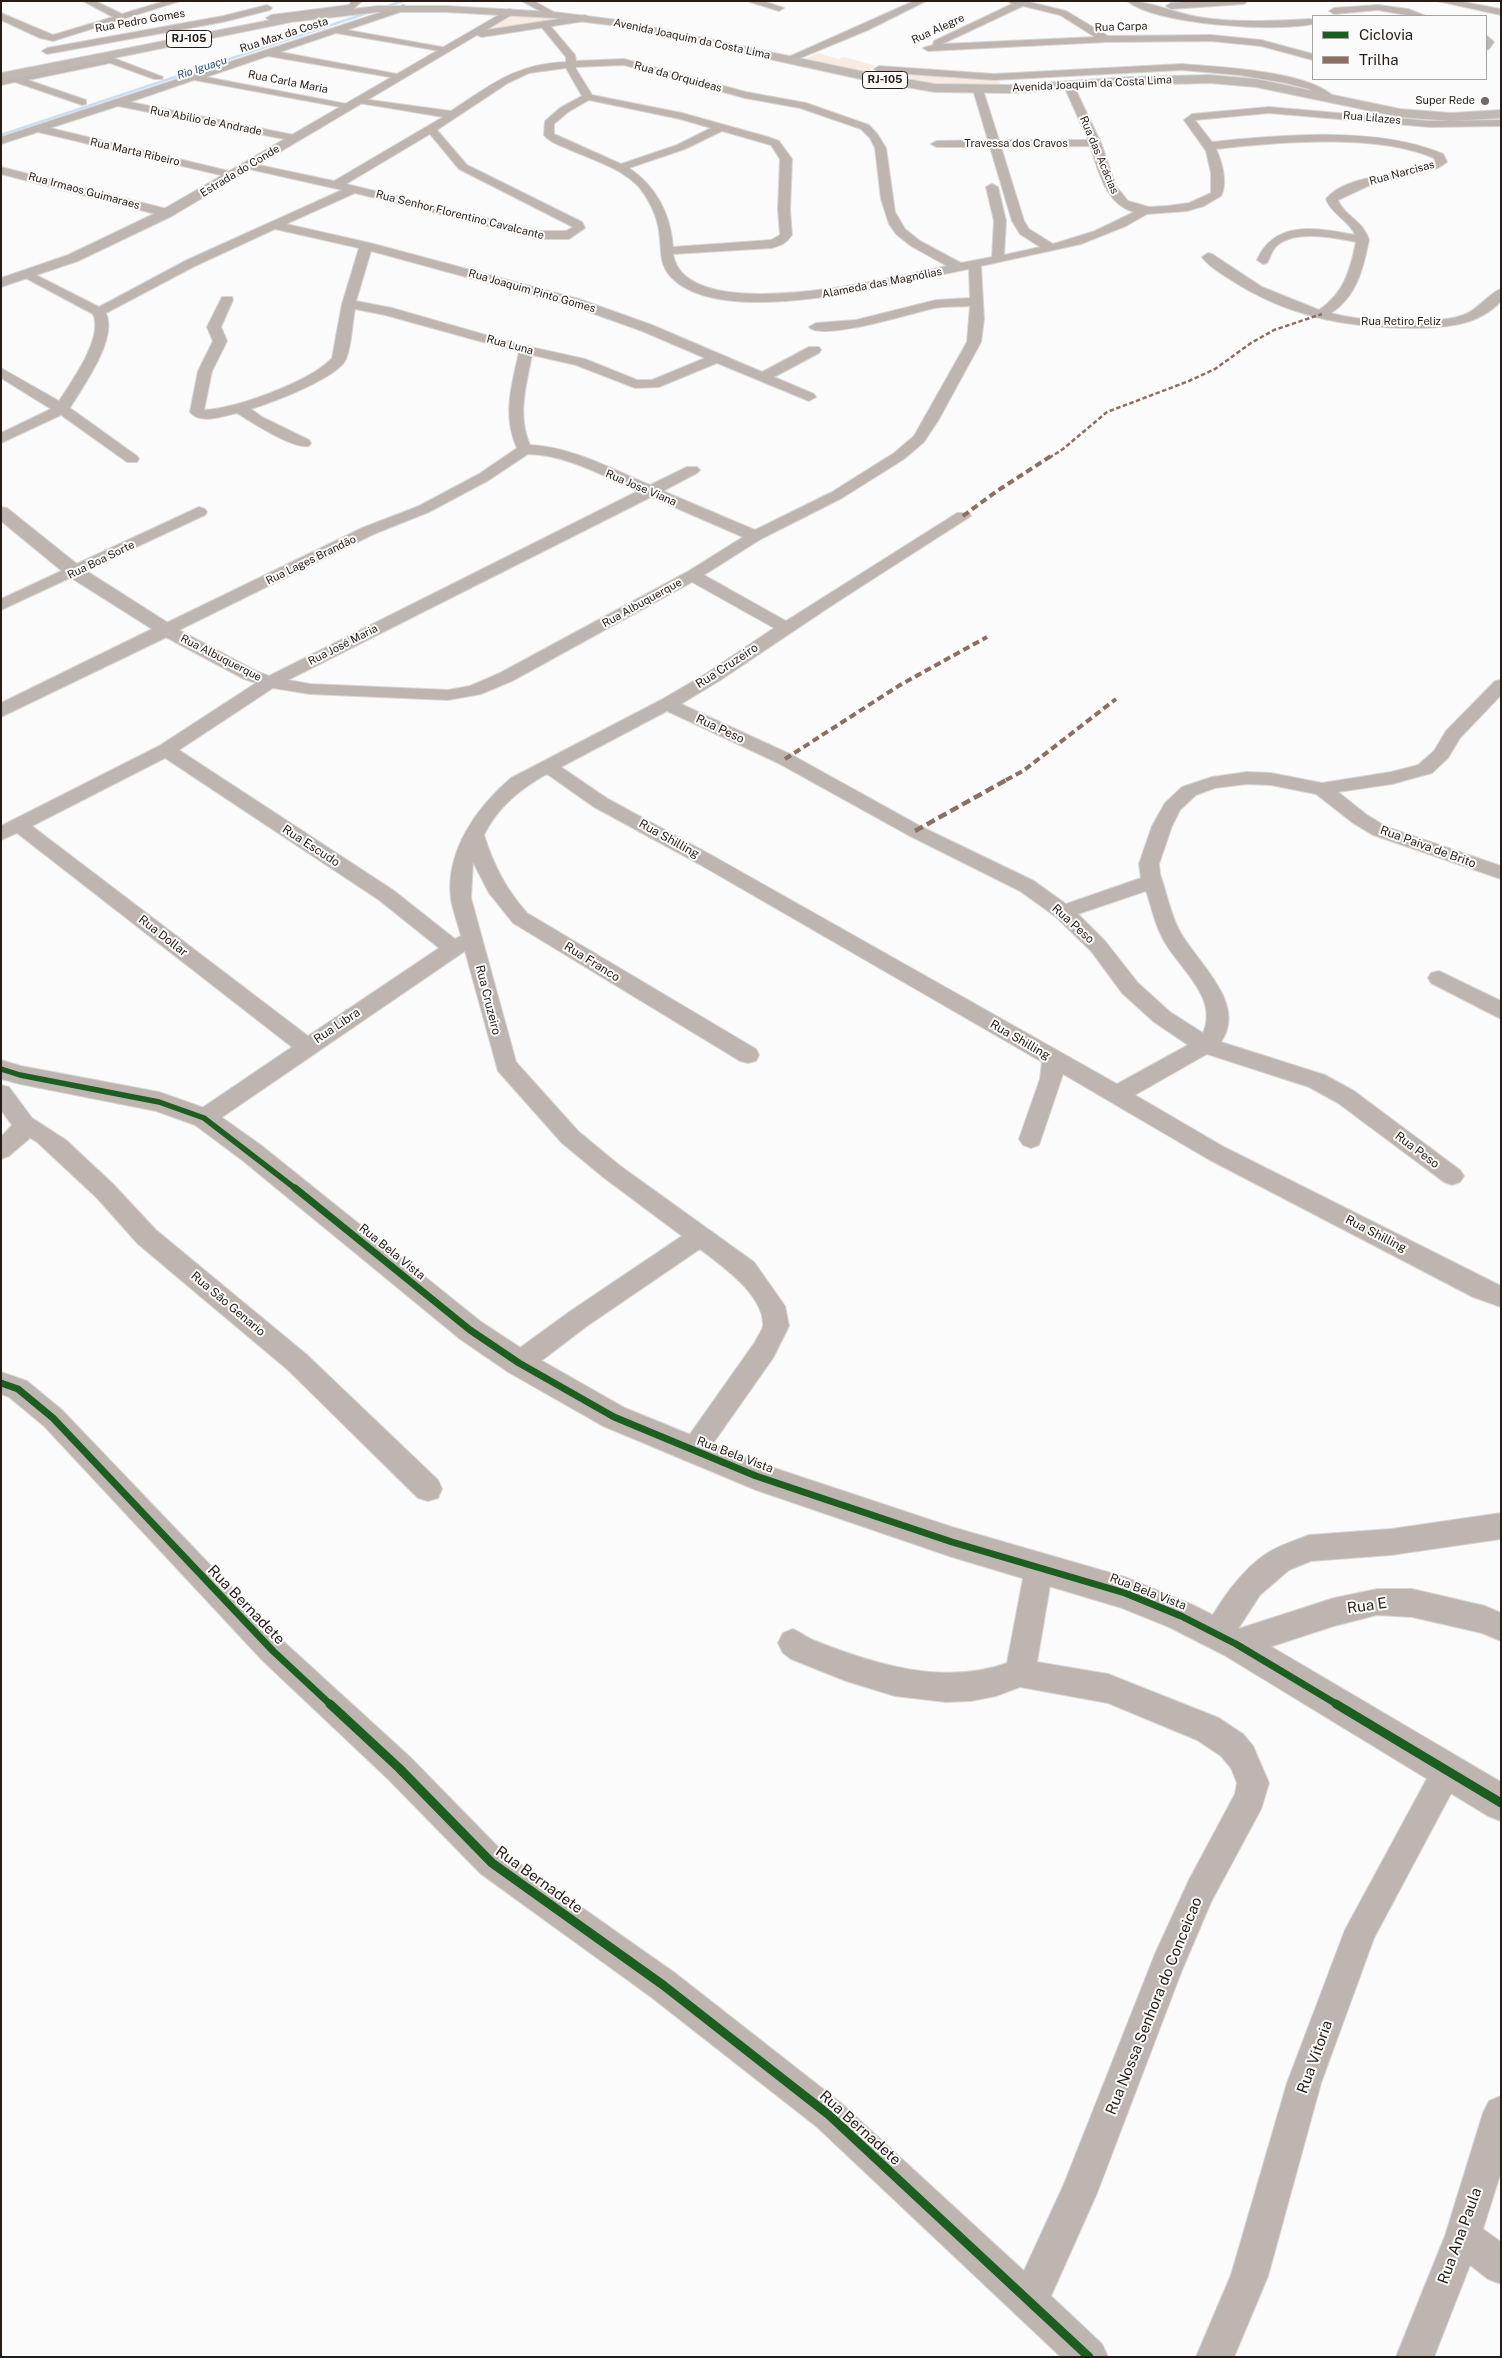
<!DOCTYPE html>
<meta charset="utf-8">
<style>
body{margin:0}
#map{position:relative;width:1502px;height:2358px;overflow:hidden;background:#fbfbfb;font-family:"Public Sans",sans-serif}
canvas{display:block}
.frame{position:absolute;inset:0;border:2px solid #271c15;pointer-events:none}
.legend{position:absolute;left:1312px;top:15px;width:175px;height:65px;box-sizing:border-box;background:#fbfbfb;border:1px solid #a6a29f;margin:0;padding:6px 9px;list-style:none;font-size:15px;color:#271c15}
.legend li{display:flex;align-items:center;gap:10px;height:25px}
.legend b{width:25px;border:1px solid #a6a29f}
</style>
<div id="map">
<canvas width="1502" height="2358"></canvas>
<div class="frame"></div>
<ul class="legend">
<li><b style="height:6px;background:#1b5e20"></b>Ciclovia</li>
<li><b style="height:6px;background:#8d6e63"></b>Trilha</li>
</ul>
</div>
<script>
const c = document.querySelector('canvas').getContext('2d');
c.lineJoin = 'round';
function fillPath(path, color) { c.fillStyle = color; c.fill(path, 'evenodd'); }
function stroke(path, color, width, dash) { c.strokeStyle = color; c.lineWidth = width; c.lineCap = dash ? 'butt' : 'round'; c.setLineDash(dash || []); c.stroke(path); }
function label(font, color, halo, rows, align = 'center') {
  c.font = font + ' "Public Sans",sans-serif'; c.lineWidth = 4; c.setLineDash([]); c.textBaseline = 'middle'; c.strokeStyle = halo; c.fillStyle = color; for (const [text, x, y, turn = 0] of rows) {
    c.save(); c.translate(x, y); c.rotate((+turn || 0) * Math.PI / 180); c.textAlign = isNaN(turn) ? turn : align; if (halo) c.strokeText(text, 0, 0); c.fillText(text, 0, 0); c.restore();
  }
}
fillPath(new Path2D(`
 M505,15L561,18L562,19L484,31Z
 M818,53L839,59L844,57L876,66L866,71L805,59Z
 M884,72L998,79L1002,86L923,83L882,75Z`), '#faebe2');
stroke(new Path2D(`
 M1,135L403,1`), '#cbdff4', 2.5);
const minor = new Path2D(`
 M83,1H95L122,14L165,1H180L53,41L40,38L1,20V13L53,35L113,17Z
 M352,1H362L352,10L271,21L266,18L271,15L349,5Z
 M522,1H534L559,15L551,17Z
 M747,1H763L784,8L779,11Z
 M914,1H926L868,30L793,61L789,62L784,59Z
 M1008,1H1025L1066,11L1108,36L1211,35L1261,40L1313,54V60L1261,46L1211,41L1106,42L928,51L923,48L933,45L934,41L1012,4ZM1023,6L1060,15L1095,37L942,44Z
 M1127,1C1151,1 1174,13 1198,17C1235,23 1273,21 1310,19L1313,20V24C1275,32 1157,25 1127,1Z
 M1199,1H1248L1244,4L1171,9L1166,6L1171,3Z
 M1437,1H1458L1501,9V15Z
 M267,5L272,8L270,10L223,22L47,54L42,51L47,48L223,16Z
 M403,5L406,6V10L347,30L442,47L446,48V52L336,33L280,52L397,74L402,77L401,79L268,56L206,77L347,104L351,105V109L194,80L130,102L294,135L300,138L298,140L294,141L118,106L50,128L237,173L239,175L237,177L233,178L38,132L1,144V137Z
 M1378,5L1408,9L1426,16H1412L1378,10L1334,14L1329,11L1334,8Z
 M544,21L547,22L575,55L576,61L624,59L746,92L806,103L869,125L878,135L886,148L895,212L905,229L920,241L961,263L992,257L994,221L986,187L992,184L998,187L1006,221L1004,255L1040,247L1020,234L1012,221L990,147H937L931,144L937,141L988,140L973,90L974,88H982L983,90L999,140H1088L1064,86L1065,84H1073L1101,143L1116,186L1128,201L1149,207L1167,206L1189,203L1211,193V173L1206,151L1184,120L1192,114L1269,107L1430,121L1501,120V126L1430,127L1269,113L1195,120L1212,142C1281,135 1378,126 1443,154L1447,162L1438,168L1368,186L1338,200C1344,216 1363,220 1369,240C1363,269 1357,296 1331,313C1363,322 1437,326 1466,314C1479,308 1492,291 1501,289V301C1478,326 1445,328 1413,328C1346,328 1285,316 1228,278C1219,272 1208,266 1202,257L1208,253L1212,254L1262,287L1319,310C1344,293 1350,271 1356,242C1335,238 1290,228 1274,249C1271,253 1270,258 1267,263L1263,264L1257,260C1275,219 1318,228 1355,235C1349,220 1332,215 1326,199C1348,172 1407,177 1435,161L1434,158C1376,133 1278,142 1216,149C1222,162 1228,183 1221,196L1204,206L1187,211L1147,214L1126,226L1081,244L981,266L984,319L981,342L939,419L924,442L904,459L842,498L761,539L704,575L786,621L957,513H969L971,516L834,604L719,681L681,704L792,755L922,827L1034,881L1066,904L1141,878L1139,864L1152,826L1165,803L1182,787L1212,777L1247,772L1271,773L1322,783L1391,772L1418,765L1434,751L1446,731L1495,681L1501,680V695L1460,738L1448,758L1432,773L1392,784L1338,792L1367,815L1387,827L1501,866V879L1373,835L1353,823L1316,794L1271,785L1247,784L1215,788L1196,795L1180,810L1172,826L1159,864L1160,874C1167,893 1171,918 1182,935C1200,965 1247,1005 1221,1042L1325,1075L1354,1091L1460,1170L1464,1176L1460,1182L1452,1185L1444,1182L1338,1103L1309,1087L1207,1054L1135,1095L1224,1147L1501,1286V1307L1473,1297L1208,1159L1063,1074L1039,1145L1031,1148L1023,1145L1019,1139L1040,1079L1042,1062L699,864L594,807L547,774C520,789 498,807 484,835C494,866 506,889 527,913L756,1049L759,1055L756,1061L748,1063L740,1061L513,923L489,893L473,862L471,898L516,1062L578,1131L619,1165L754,1262L785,1306L789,1326L773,1358L702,1459L692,1463L682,1459L678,1451L755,1342C757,1337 763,1330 763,1325C764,1295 721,1265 700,1249L587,1326L528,1371L519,1374L510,1371L506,1363L510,1355L569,1312L682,1236L603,1177L562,1143L498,1071L465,951L212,1124L204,1127L196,1124L192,1118L196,1112L292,1047L17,833L1,840V826L159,746L256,683L244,679L160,634L157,630L160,626L362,528L419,506L479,474L517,448C502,415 512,385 519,352L385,315L355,309C352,324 352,344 346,359C338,378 271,403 251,409L262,417L309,440L311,443L309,446C294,450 251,422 237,413C223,416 200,425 190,412L198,371L213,341L207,327L222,297H232L233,300L221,327L227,341L212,371L204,410C235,409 312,381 332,358L342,304L359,248L275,229L195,266L106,313C118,339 83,386 70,408L137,456L139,459L137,462H127L61,415L1,443V433L51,409L1,378V368L59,401C72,381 104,337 93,314L20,275L22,272H30L99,307L187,260L342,190L249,169L243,166L249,163L334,181L443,117L359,103L355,102V98L451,111C491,85 515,64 566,62V57L539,24ZM624,65L745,98L800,108L861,129L870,138L875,148L881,199L889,224L896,234L911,246L947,266C898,276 686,330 673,254L772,248C782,245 786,243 792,235L790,210L792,159L779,141L768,137L682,113L592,95L576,69V67ZM566,68L582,96L560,108L545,121L544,135C549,141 558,145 566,148C590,159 620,167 639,187C649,199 657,216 659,231C662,248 658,263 671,277C723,332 903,281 969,269L970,298L936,300L856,320L816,323L809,327C821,342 915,312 935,308C946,306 958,307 970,306L967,342L914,436L894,453L832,492L755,530L663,491L697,473L700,470L697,467H687L650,485C612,469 572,447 530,445C517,415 526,386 532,355L576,365L635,388L659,387L717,363L809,401L816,397L814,394L774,377L819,353L821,350L819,347H809L762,372L652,325L579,299L370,243L286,224L355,193L539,239H569L585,228L582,222L467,165L437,130L508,83L529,73ZM589,100L680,119L711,128L677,145L621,164L554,134V124L568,112ZM722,131L771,145L780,159L778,210L780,235L771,240L673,247C671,215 656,186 629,168L685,149ZM430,134L459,169L573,227L566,231H539L346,184ZM1090,146C1099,171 1105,204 1134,212L1095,231L1053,244L1029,229L1024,221L1001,147ZM371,251L569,305L642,331L705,358L652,380H637L585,359L517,344L392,308L356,301ZM528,454C567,455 603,476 638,491L269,676L256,671L179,630L374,534L429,512L489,480ZM651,497L743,537L687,572L500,673L470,686L448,690L310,684L288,680ZM692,582L774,628L707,673L661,700L511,778C477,807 445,851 451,899C453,911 458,924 461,936L455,939L393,890L179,750L273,688L310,694L448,700L481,694L512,681ZM667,711L778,763L908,835L1020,891L1056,917L1091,951L1122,993L1154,1022L1188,1045L1117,1084L713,856L608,799L561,767ZM165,758L379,900L439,948L308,1036L32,826ZM1146,891C1151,905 1154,921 1161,935C1175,966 1220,996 1203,1033L1170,1012L1138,983L1105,941L1078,914Z
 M1486,35L1494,42L1489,49L1486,50Z
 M108,56L163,77L162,79H154L110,63L28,80L86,100V104L82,105L15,82L1,85V79L103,59Z
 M1182,64C1218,67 1311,71 1335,98L1334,100H1326L1309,89L1286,83L1239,75L1182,70L994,80L879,72L874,69L879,66L994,74Z
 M1,167L171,210L173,213L167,217L1,174Z
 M199,507L205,509L207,512L205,515L1,610V599Z
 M1439,971L1501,1001V1019L1431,983L1428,978L1431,973Z
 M1,1085L9,1087L32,1118L66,1140L113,1184L156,1230L306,1354L438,1480L442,1489L438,1498L428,1501L418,1498L288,1370L138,1244L97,1198L37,1142L30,1138L9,1156L1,1159V1137L12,1125L1,1110Z
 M1,1372L27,1381L62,1410L283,1641L410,1757L503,1852L675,1973L841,2103L1024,2271L1064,2184L1155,1954L1189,1880L1235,1794L1237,1783L1231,1768L1221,1756L1197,1740L1108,1703L1020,1687L996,1696L971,1701L946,1702L895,1696L846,1681L791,1659L783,1653L778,1643L783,1633L793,1629C800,1632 806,1637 813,1640C873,1664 943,1686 1007,1663L1025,1568L1029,1559L1039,1555L1049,1559L1053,1568L1037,1662L1108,1674L1219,1718L1243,1734L1253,1746L1269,1783L1261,1809L1211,1902L1182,1970L1097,2193L1051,2296L1102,2344L1108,2357H1061L817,2127L651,1997L481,1874L388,1779L263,1661L44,1426L9,1397L1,1394Z
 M1501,1513V1539L1391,1555L1311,1561L1289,1570L1260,1595L1238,1629L1334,1598L1377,1589H1412L1485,1606L1501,1613V1641L1482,1633L1412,1617L1377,1615L1334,1626L1236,1658L1226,1654L1223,1648L1217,1650L1207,1646L1202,1636C1215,1607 1242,1568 1269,1552C1281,1545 1296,1540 1309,1535L1391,1529Z
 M1448,1756L1459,1760L1463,1771L1374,1938L1321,2083L1268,2276L1234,2357H1196L1231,2275L1287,2083L1345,1930L1437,1760Z
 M1501,2096V2172L1483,2229L1501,2242V2284L1488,2279L1470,2265L1434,2357H1396L1445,2236L1483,2113L1489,2101Z`);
const tertiary = new Path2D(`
 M509,9L513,10V14L486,30L585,15L591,18L585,21L482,37L477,35L172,216L78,261L1,287V278L68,255L162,210Z
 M1,507L7,508L82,568L173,626L176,630L173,634L1,717V703L152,629L68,576L1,521Z
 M1,1060L21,1066L159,1092L213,1111L262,1146L480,1321L530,1354L625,1408L762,1464L952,1527L1125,1577L1193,1605L1248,1633L1501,1782V1821L1488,1816L1224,1655L1169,1627L1122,1608L952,1557L756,1490L603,1426L508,1372L460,1339L242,1160L195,1125L156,1111L20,1084L1,1079Z`);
const primary = new Path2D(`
 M378,6H446L554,12L618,20L865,72L935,84L1011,85L1130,77L1210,75L1256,79L1400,109L1451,113L1501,110V118L1451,121L1400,117L1256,87L1210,83L1130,85L1011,93L935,92L865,80L618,26L554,18L446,12H378L291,22L1,81V73L291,16Z`);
stroke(minor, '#d9d7d6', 2);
stroke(tertiary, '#d9d7d6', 2);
stroke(primary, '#d9d7d6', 2);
fillPath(minor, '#beb5b0');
fillPath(tertiary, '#beb5b0');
fillPath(primary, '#c0b8b3');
stroke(new Path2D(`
 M1049,458L1063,449L1107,412L1189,381L1215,369L1251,343L1274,330L1322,314`), '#8d6e63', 2.5, [4.5, 2.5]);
stroke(new Path2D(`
 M963,516L997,491L1051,456
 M785,759L900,685L987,637
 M1006,780L1023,771L1116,699`), '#8d6e63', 4, [7, 4]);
stroke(new Path2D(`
 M915,831L1008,779`), '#8d6e63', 4.5, [9, 4.5]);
stroke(new Path2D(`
 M1,1069L20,1075L159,1102L204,1118L296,1189`), '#1b5e20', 5.5);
stroke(new Path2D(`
 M295,1188L470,1330L519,1363L614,1417L756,1476L952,1542L1125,1593L1181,1616L1236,1644L1338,1705
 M1,1383L18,1389L53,1418L273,1651L331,1705`), '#1b5e20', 7);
stroke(new Path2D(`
 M330,1704L399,1768L492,1863L663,1985L829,2115L1089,2357
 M1336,1704L1501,1803`), '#1b5e20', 9);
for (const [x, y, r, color] of [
 [1485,101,5,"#716a66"]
]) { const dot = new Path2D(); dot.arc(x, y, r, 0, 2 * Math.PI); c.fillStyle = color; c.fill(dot); stroke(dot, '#fbfbfb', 2); }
label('11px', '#271c15', '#fbfbfb', [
 ["Rua Pedro Gomes",140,21,-10],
 ["Rua Carpa",1121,27,-2],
 ["Rua Alegre",938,29,-25],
 ["Rua Max da Costa",284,35,-18],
 ["Avenida Joaquim da Costa Lima",692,39,12],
 ["Rua da Orquideas",678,77,15],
 ["Rua Carla Maria",288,82,11],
 ["Avenida Joaquim da Costa Lima",1092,84,-3],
 ["Rua Lilazes",1372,118,5],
 ["Rua Abilio de Andrade",206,121,11],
 ["Travessa dos Cravos",1016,144],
 ["Rua Marta Ribeiro",135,152,13],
 ["Rua das Acácias",1099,155,67],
 ["Estrada do Conde",240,171,-31],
 ["Rua Narcisas",1402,173,-15],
 ["Rua Irmaos Guimaraes",84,191,15],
 ["Rua Senhor Florentino Cavalcante",460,215,14],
 ["Alameda das Magnólias",882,283,-11],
 ["Rua Joaquim Pinto Gomes",532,291,16],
 ["Rua Retiro Feliz",1401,322],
 ["Rua Luna",510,345,15],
 ["Rua Jose Viana",641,488,23],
 ["Rua Boa Sorte",101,560,-26],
 ["Rua Lages Brandão",311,560,-26],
 ["Rua Albuquerque",642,603,-29],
 ["Rua José Maria",343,645,-27],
 ["Rua Albuquerque",221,658,27]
]);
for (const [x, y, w] of [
 [189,39,45],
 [885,80,45]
]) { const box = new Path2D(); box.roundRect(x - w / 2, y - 8.5, w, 17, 4); c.fillStyle = '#fbfbfb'; c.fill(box); stroke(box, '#271c15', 1); }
label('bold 11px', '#271c15', null, [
 ["RJ-105",189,39],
 ["RJ-105",885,80]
]);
label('italic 11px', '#285279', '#fbfbfb', [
 ["Rio Iguaçu",202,68,-18]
]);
label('11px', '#271c15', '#fbfbfb', [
 ["Super Rede",1475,101]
], 'right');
label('12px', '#271c15', '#fbfbfb', [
 ["Rua Cruzeiro",727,666,-33],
 ["Rua Peso",720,729,25],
 ["Rua Shilling",669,839,29],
 ["Rua Escudo",311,846,33],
 ["Rua Paiva de Brito",1428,847,20],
 ["Rua Peso",1073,924,42],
 ["Rua Dollar",163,936,38],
 ["Rua Franco",592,962,32],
 ["Rua Cruzeiro",488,1000,76],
 ["Rua Libra",337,1026,-34],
 ["Rua Shilling",1020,1040,30],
 ["Rua Peso",1417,1150,37],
 ["Rua Shilling",1376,1234,27],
 ["Rua Bela Vista",392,1252,39],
 ["Rua Sāo Genario",228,1304,40],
 ["Rua Bela Vista",735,1455,21],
 ["Rua Bela Vista",1148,1592,21]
]);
label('15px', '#271c15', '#fbfbfb', [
 ["Rua Bernadete",246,1605,46],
 ["Rua E",1367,1606,-8],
 ["Rua Bernadete",539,1880,36],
 ["Rua Nossa Senhora do Conceicao",1154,2006,-68],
 ["Rua Vitoria",1315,2057,-70],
 ["Rua Bernadete",860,2128,42],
 ["Rua Ana Paula",1460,2236,-70]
]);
</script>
